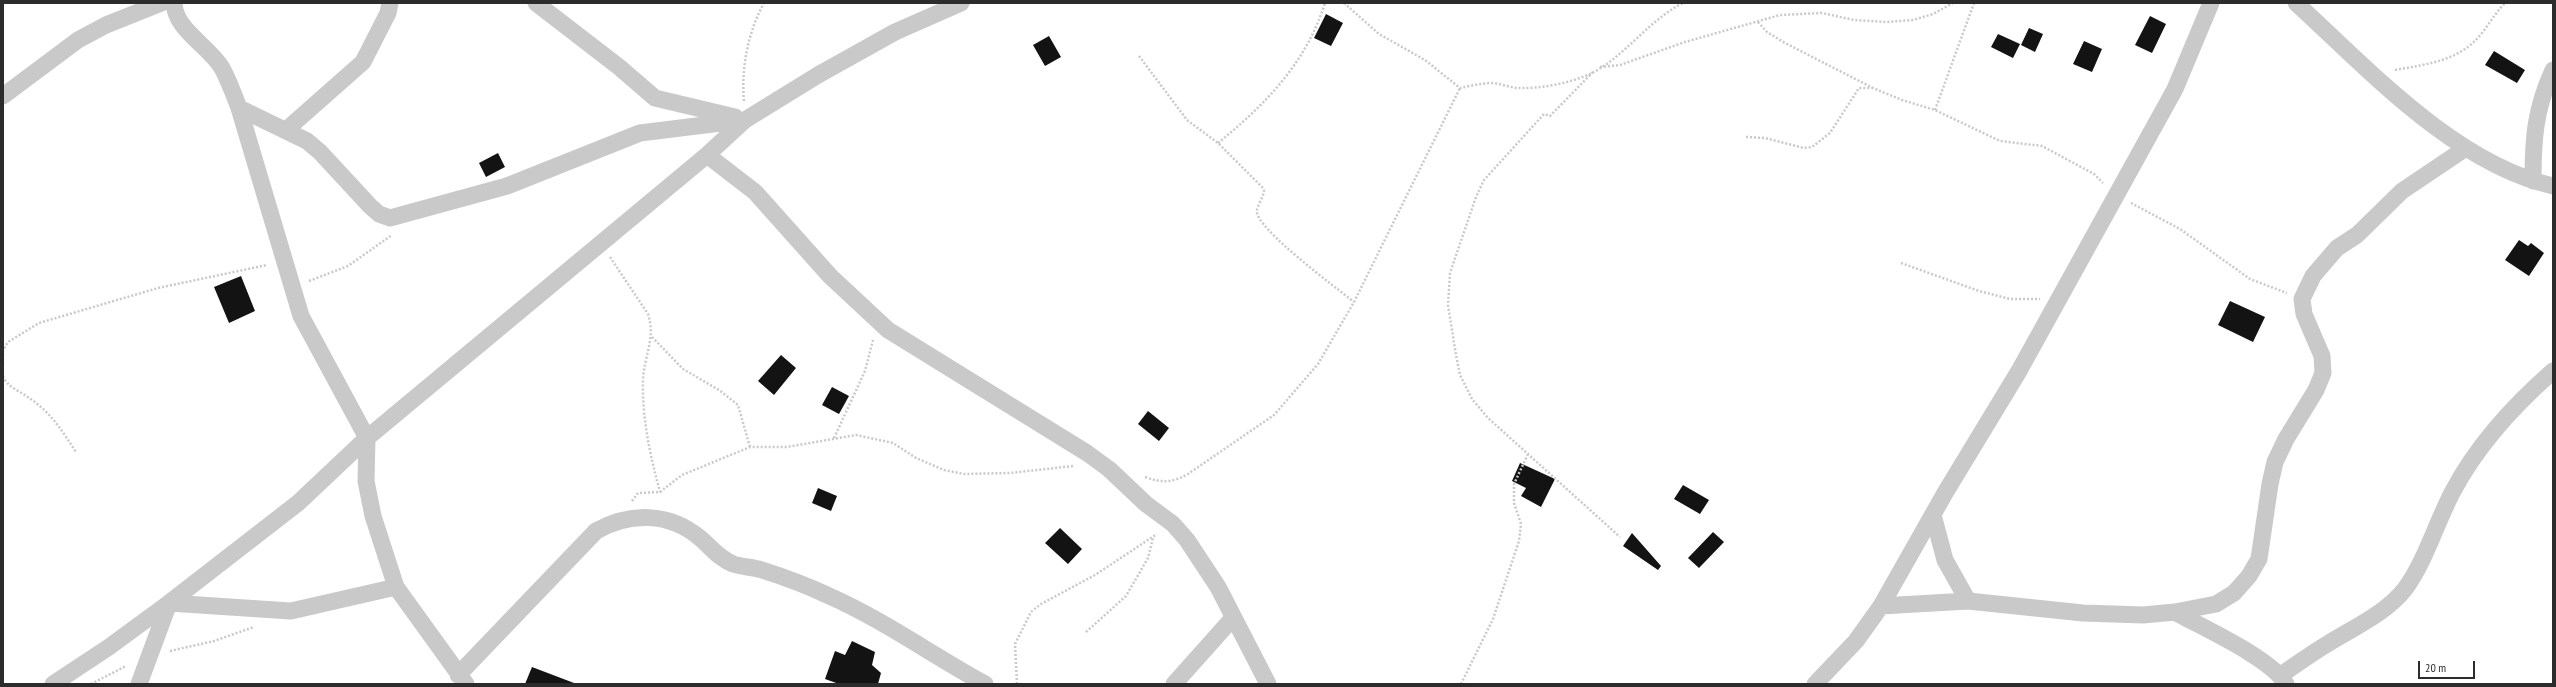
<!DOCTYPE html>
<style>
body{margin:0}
#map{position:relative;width:2556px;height:687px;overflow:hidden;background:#fff;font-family:"PT Sans Narrow",sans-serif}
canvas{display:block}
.frame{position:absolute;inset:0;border:4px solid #2c2c2c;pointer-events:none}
.scale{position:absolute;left:2418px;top:661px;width:57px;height:18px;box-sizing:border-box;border:2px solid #2c2c2c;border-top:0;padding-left:5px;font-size:12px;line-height:14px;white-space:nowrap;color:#2c2c2c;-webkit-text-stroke:3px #fff;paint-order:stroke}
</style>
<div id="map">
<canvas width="2556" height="687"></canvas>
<div class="frame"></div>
<div class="scale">20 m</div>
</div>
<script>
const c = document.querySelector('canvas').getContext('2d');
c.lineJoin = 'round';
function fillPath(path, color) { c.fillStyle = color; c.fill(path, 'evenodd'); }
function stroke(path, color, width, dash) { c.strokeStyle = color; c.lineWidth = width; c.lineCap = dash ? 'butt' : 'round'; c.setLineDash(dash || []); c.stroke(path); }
fillPath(new Path2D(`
 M1326,14L1343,23L1331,46L1314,38Z
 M2150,16L2166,24L2152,53L2135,45Z
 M2029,28L2043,34L2035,52L2021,45Z
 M1998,34L2020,44L2013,58L1991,47Z
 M1049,36L1061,57L1045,66L1033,45Z
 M2084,41L2102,49L2092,72L2073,64Z
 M2494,51L2525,70L2517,83L2485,65Z
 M498,153L505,167L486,177L479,163Z
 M2519,240L2528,246L2531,243L2544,253L2529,276L2505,260Z
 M241,276L255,311L229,323L214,287Z
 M2230,301L2265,317L2253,342L2218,325Z
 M781,355L796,368L774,395L758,381Z
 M832,387L849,396L839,414L822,405Z
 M1148,411L1169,428L1159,441L1138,424Z
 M1520,463L1555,479L1541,507L1521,496L1526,488L1512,481Z
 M1683,485L1709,500L1700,514L1674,499Z
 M818,488L837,496L831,511L812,503Z
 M1060,528L1082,549L1068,564L1045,543Z
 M1713,532L1724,542L1699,568L1688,558Z
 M1632,533L1661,566L1658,570L1623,546Z
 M852,641L875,652L872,665L881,673L878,684H839L825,679L835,651L845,655Z
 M532,667L574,683L573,684H525Z`), '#131313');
stroke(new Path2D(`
 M1344,3L1379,34L1425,60L1460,88C1470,86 1482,83 1493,83C1501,84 1509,87 1517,88C1541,89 1572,83 1594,72C1627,54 1649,20 1683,3
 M1758,22L1767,32L1785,43L1873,88L1902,100L1935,110L2000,141L2042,146L2094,174L2103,183
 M1139,56L1187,120L1218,143L1262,187L1264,191C1263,198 1257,206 1257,211C1255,228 1338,289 1354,302
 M1600,67L1620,65L1685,42L1780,15L1822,13L1854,20L1887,22L1913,20L1933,14L1953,3
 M2395,70C2428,64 2460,61 2482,33C2490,23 2496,12 2505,3
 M1593,72L1550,116L1544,114L1484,180L1476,197L1450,273L1448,305L1456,355L1460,375L1472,399L1488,418L1620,537
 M744,101C741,68 748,32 764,3
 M1935,110L1974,3
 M1746,137L1765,138L1804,148L1812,147L1830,133L1859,88H1873
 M1218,143C1266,104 1306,63 1325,3
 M2131,203L2180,229L2250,279L2287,293
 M610,257L648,314C656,338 644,356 643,380C642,419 650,455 660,492
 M1901,263L1979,291L2010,299H2040
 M309,281L348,266L392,235
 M652,337L683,369L719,390L738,405L750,447
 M3,364V350L8,342L39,323L158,288L267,265
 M3,376C7,387 20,391 29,398C51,412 62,431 76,452
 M834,438L865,371L873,340
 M1145,477C1162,483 1172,483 1188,474L1274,415L1318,364L1354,302L1460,88
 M632,501L638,493L660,492L682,475L750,447H787L856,435L893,443L916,458L944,470L964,474L1010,473L1073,466
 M1086,632L1126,596L1148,558L1153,538
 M170,651L214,641L254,627
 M91,684L126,666
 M1017,684L1015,644L1031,612L1041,604L1095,575L1157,534
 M1461,684L1493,619L1519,541L1521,524L1514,503V484L1528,454`), '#c9c9c9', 2.5, [2, 2]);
stroke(new Path2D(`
 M174,3C175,30 209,46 222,68C229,81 234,95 239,108L301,316L367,438L366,481L373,516L396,587L466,684
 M536,3L619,67L655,98L735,117
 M2296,3C2368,69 2455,164 2553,186
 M3,96L78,40L106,25L161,3
 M239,108L307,141L320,152L370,206L379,214L390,218L507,186L640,133L745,120
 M286,130L363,62L388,13L390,3
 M707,155L755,192L830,276L888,330L1087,453L1109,469L1146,504L1173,524L1187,540L1218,587L1268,684
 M2533,181C2533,139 2535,109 2553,70
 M1933,515L1945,560L1968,601
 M1881,606L1968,601L2083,613L2143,615L2175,612L2216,604L2234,593L2249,576L2259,559L2270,484L2275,462L2286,439L2316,390L2323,373L2322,356L2304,314L2302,299L2313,276L2337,248L2357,235L2402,191L2466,148
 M2175,612C2203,628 2271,658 2286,684
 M458,675L596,531C630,512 669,512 700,538C711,547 718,558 733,564C742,567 753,567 762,570C784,577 806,585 827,595C882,619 932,655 985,684
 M2281,675C2297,664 2312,653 2329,643C2355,627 2386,613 2405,589C2426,560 2436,523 2453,491C2478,444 2513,406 2553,371
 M53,684L109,647L169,603L298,503L367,438L707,155L745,120L818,75L895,32L961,3
 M139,684L169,603L291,611L396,587
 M1174,684L1232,619
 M1815,684L1856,641L1881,606L1945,493L2019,371L2175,89L2211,3`), '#c9c9c9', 17);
</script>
